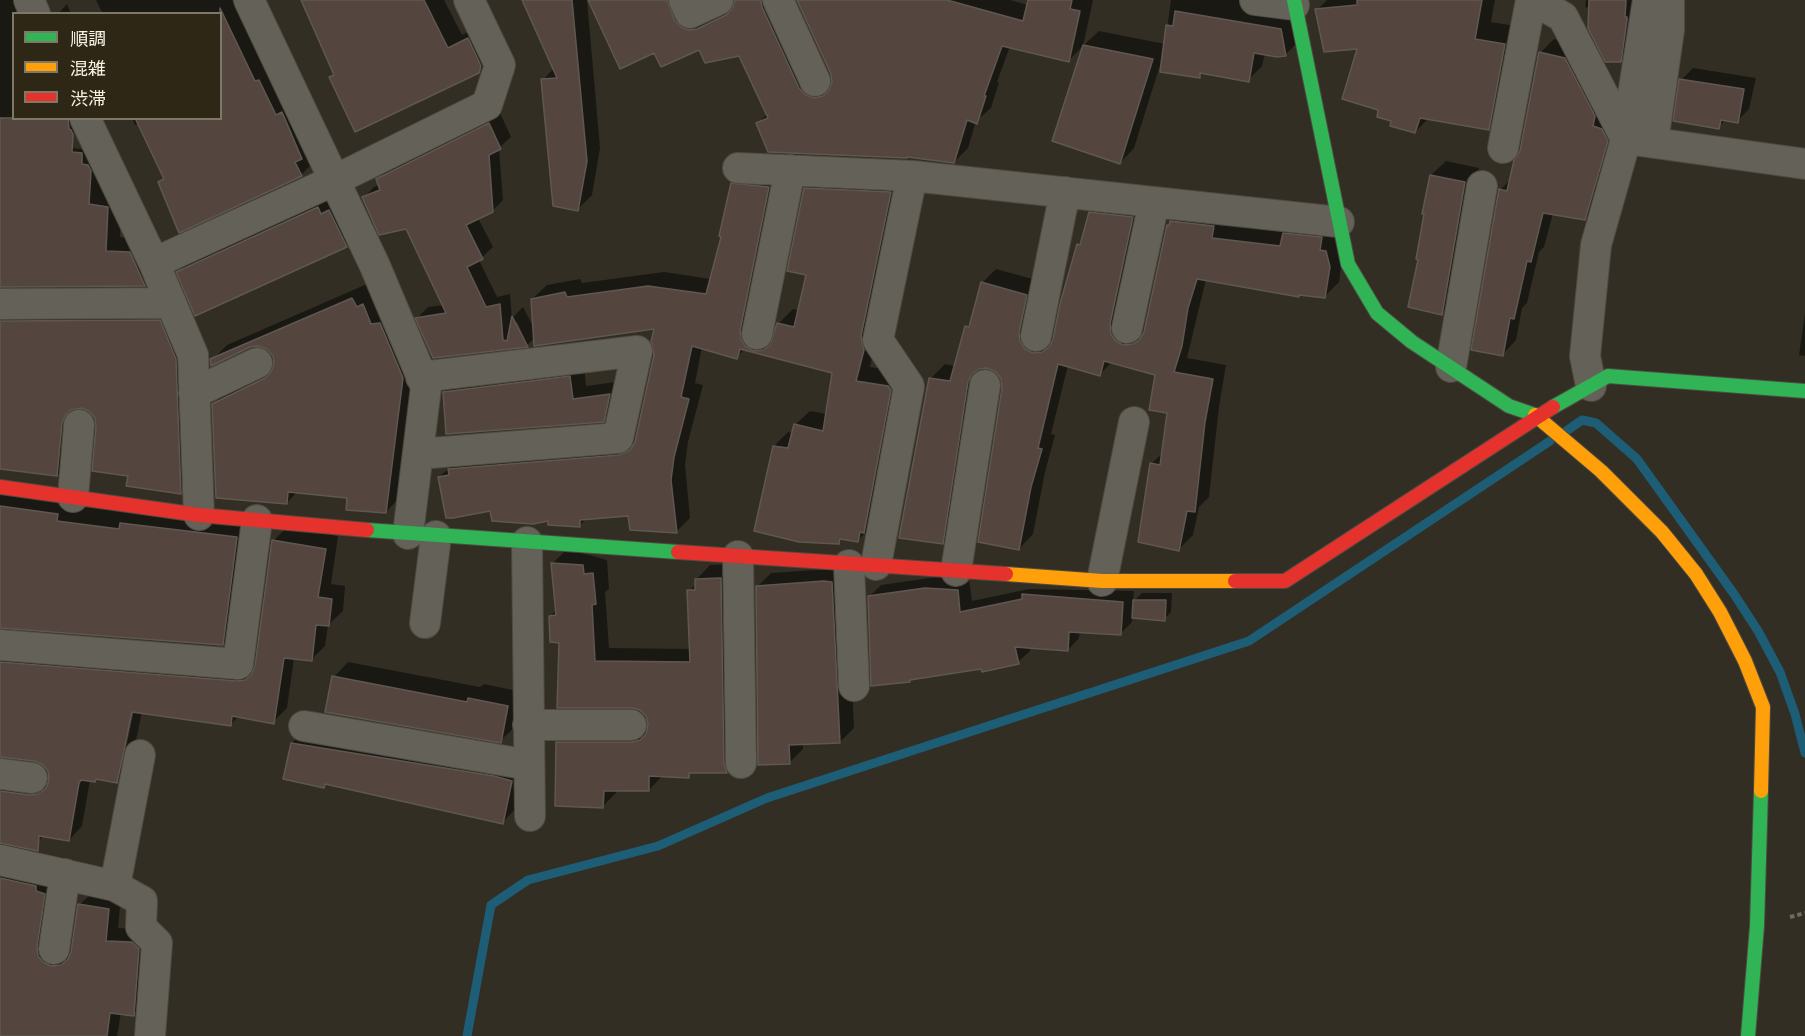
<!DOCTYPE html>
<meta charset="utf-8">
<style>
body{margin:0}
#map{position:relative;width:1805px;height:1036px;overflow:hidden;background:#322e24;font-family:Lato,"Noto Sans JP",sans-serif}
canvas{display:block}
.legend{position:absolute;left:12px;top:12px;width:210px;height:108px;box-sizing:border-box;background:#2e2715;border:2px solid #7e7869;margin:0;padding:8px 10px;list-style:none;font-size:18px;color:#f6f2e6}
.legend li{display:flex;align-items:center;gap:12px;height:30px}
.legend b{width:30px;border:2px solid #7e7869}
</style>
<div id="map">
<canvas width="1805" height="1036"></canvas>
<ul class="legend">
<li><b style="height:8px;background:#30b455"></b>順調</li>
<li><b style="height:8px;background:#ff9f0a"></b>混雑</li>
<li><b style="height:8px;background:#e5322d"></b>渋滞</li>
</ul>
</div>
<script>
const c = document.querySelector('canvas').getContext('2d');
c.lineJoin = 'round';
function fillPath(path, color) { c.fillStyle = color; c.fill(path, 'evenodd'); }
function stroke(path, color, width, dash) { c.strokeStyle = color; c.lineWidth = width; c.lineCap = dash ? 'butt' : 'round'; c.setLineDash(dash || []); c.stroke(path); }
fillPath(new Path2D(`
 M0,0H30L39,14H14V118H86L87,121L72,135L51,146L102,151L105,156L103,191L122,193L120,237L144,239L158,270L144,284L0,285Z
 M96,0H232L315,161L301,175L159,182L165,177L139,123L135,125L132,118H220V14H103Z
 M302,0H444L462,35L482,25L493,57L478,72L331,77L335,73Z
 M522,0H587L600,148L592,195L578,209L543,80L554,68Z
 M590,0H686L713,15L736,4V0H779L829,85L833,84L832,73L799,0H1010L1028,5L1029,0H1093L1083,46L1069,60L1010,46L997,82H999L991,108L976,121L968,148L954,162L758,123L767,114L739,54L699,48L655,51Z
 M1171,0H1259L1294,15L1300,40L1286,54L1265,53L1262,66L1248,80L1204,72L1199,76L1161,62L1134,148L1120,163L1084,45L1099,31L1165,44Z
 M1327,0H1495L1491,22L1521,27L1506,111L1488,129L1429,118L1415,132L1393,120L1380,109L1359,47L1317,10Z
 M1586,0H1641L1635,46L1620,60L1590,8L1585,7Z
 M67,4L71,14H58Z
 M1554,39L1578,44L1615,116L1599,205L1585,219L1553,213L1544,247L1539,252L1527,303L1522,308L1516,340L1503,354L1500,190L1512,178L1521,152L1540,53Z
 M1693,68L1756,78L1749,109L1737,121L1726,119L1719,127L1681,80Z
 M500,113L511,137L499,148L503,200L492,211L478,218L493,247L479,260L497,297L510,294L512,318L523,307L534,328L532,299L547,285L580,279L582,283L664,272L711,279L732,184L747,170L782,173L768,337H774L778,324L793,309L799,311L808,274L805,189L820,175L904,178L877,334L870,367L903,372L872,526L857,541L844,538L839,543L774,446L788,432L793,433L795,425L810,411L827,414L833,372L745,349L736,357L702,347L695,383L703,385L688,442L685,465L690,518L676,532L630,514L587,518L580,525L492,510L439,477L464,455L636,441L655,355L656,327L535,338L527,345L434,357L417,318L428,307L444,305L407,227L363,198L374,187L379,185L377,180L388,169ZM517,322L525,339H522L514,323Z
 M1446,161L1479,168L1456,299L1442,313L1420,259L1431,175Z
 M332,194L360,231L346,246L178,272L193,258Z
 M1105,199L1146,203L1138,331H1146L1168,226L1186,208L1335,224L1343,252L1339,282L1325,296L1301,293L1298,296L1206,279L1187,358L1226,365L1219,407L1209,497L1199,507L1193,535L1179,549L1151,464L1163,453L1168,412L1157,374L1112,362L1100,374L1068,365L1051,434L1055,435L1045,472L1033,534L1019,549L1002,378L996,370L988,367H982L956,528L942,542L931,378L945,364L955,366L966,327L972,322L982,283L996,269L1040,281L1048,339H1055L1079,245L1083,240L1090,213Z
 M367,284L417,363L400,497L386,512L349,497L298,491L287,503L214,404L228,389L275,367L274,356L268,348L258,344L212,360L227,345Z
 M0,302L174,307L195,478L180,492L129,474L98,426L96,418L90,410L81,406L76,407L71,460L57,475L0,468Z
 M1805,313V356L1799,355Z
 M584,364L586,386L623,381L617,407L603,420L444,392L458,379Z
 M0,489L250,524L236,630L222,644L0,626Z
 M287,527L338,536L331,584L345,586L343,611L328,625L325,646L311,660L294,658L287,708L273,722L239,716L231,724L142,712L130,768L117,782L97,778L95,781L90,780L82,826L69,840L44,835L38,842L0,834V770L45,782L51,781L49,771L43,763L35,759L0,756V641L256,667L273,541ZM132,705H135L122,768H119Z
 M567,549L607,560L609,589L605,592L609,648L691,649L689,591L697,583L696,580L710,565L734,564L741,758L727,772H692L688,776L663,775L649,790H617V792L603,806L558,743L572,729L649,728L647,715L560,642L550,616L557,610L553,563Z
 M846,568L854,728L840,742L803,743V749L789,763L757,587L771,573Z
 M937,577L969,579L972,601L1029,589L1134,591L1133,602L1142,593H1172L1171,612L1164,619L1132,617V622L1120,634L1080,631L1079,638L1068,650L1029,646L1030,651L1018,662L912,678L909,681L869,597L881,585Z
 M348,662L480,687L484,684L522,692L515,727L500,741L334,677Z
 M306,729L525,767L517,807L503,822L327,783L323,787L292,743Z
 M0,865L48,873L65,953H72L79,905L93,892L121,896L118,928L145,930L147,1001L134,1014L121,1013L117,1036H0Z`), '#0007');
stroke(new Path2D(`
 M1565,432L1582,420L1596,423L1637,459L1734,594L1758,631L1780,672L1795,714L1805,753
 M467,1036L491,905L528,880L658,846L767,798L1249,641L1550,441`), '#1d5d76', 9);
const building = new Path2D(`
 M301,0H424L448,48L468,38L481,66L479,73L355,132L329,77L334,75Z
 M522,0H572L587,161L578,211L553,206L541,79L557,78Z
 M588,0H667L675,21L681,27L689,30L697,29L726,15L732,9L735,0H761L762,7L799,88L806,95L814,98L823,96L829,90L832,82L831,74L797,0H947L1023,21L1028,0H1072L1070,9L1080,11L1069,62L1002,46L984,96H986L977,124L967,120L954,163L907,157V158L768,152L756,123L768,118L739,56L705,63L699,50L661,67L654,53L620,69Z
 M1357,0H1482L1475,39L1505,44L1489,130L1420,118L1415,133L1390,126L1391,121L1377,117L1378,110L1342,99L1357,49L1324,52L1315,9L1357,5Z
 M1589,0H1626L1625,17H1627V20L1621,62H1605L1588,28Z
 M220,8L255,81L259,80L276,115L282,112L302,159L295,162L302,176L179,233L158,182L164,179L135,118H220Z
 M1175,11L1281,29L1286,56L1277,57L1254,53L1249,82L1200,73V78L1160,72L1166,25L1173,26Z
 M1083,45L1153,59L1120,164L1052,141Z
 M1539,52L1565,58L1595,116L1593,126L1602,129L1608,141L1585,220L1543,213L1531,262L1527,261L1514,319L1510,318L1503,356L1471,350L1499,189L1507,191L1514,160L1520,151Z
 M1679,79L1744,89L1738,123L1721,120L1719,129L1673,121Z
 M0,118H68L69,129L71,130L73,134L72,152L82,153V164L88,165L91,171L89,204L108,207L106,251L130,252L145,286L0,287Z
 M489,123L501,149L489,155L493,212L466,225L483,259L467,267L486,307L500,304L503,340L507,341L512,316L528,347L433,358L415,318L446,313L406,229L379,235L362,197L380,190L376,179Z
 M1430,175L1465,182L1442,315L1408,307L1418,260L1416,259L1424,214H1422Z
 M731,183L769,187L740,331L741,339L745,346L754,351L763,350L770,345L777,323L794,327L806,275L787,271L804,188L891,192L861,336L864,350L856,381L888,386L891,390L864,533L860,532L858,542L840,539L839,544L799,542L754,531L773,446L788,448L794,424L823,431L832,373L740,349L737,359L692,346L681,397L689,399L674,457L671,480L677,533L630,530L628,516L580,520V527L548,525V521L533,524L492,521L490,511L453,518H446L438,477L449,475L448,469L619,455L630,450L635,442L654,355L651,342L654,329L534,346L531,299L565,292L567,297L648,286L706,294L721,237L719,236Z
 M318,207L321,214L329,210L347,247L195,316L176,272Z
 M1089,212L1133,217L1110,324L1111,334L1115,340L1123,345L1133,344L1139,340L1144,332L1167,225L1169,226L1170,221L1214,226L1212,238L1280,246L1283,233L1322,237L1320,250L1326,251L1330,267L1325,298L1299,295V297L1197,279L1188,308L1182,346L1174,372L1213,379L1205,422L1195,512L1187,511L1179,551L1138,542L1150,463L1160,465L1167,413L1149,410L1155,375L1104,361L1100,376L1058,364L1038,448L1042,449L1031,487L1019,550L978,542L1002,388L1001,379L996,372L987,368L979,369L972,374L968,382L943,544L899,538L929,378L950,381L965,326L969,327L981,282L1027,295L1019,333L1020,341L1025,349L1033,353L1042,352L1049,347L1053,339L1060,304L1077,244L1080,245Z
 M352,298L357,307L363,304L371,324L380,323L403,378L386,513L346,510L347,498L288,492L287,504L216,498L212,404L265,378L271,372L274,364L273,356L267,349L258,346L250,347L211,366L210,359Z
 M160,320L176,359L181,494L126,486L128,476L92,471L96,426L95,418L89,411L81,408L71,410L65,416L62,423L57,476L0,469V321Z
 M570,376L573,399L610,394L604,422L446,434L443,392Z
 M0,506L58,514L57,521L119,529L120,523L237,537L223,645L0,628Z
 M272,540L326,549L318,597L332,599L329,626L316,625L312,661L284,658L274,724L232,716L231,726L132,712L117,783L96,779L95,782L81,780L79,783L69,841L39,836L38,851L0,843V791L30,795L38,794L46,788L49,780L48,771L42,764L34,761L0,757V662L237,681L245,680L251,675L255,666Z
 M551,563L583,565L584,574L593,573L596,604L592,605L595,661L690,662L687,590H695V579L721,578L724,763L727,773H689V778L649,776V791H604L603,808L555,806L556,742H632L640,740L646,734L648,724L646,716L640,710L632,708H557L559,643L550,642L549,616L556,615Z
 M824,581L832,582L840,743L789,745L790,764L758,765L756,586Z
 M925,588L958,590L960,612L1022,599V594L1123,602L1121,635L1069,632L1068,651L1015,647L1019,664L982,672L981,669L910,680V682L871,686L868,596Z
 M1133,600H1166L1165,621L1132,618Z
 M332,676L467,702L468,698L508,706L501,743L325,712Z
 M291,743L494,776L512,781L503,824L325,784L324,788L283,779Z
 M0,878L36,886V891L45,894L37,947L38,956L43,962L51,966L61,965L68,959L71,952L78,904L109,909L106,941L132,942L139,949L134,1016L110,1013L107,1036H0Z`);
fillPath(building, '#54453f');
stroke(building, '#5f5852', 1.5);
const street = new Path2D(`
 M29,0L35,14
 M249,0L375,266L426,387L408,534
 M684,0L690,13L718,0
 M778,0L815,81
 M1255,0L1294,5
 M1533,0L1563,17L1626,139L1805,164
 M85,118L154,263L193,355L199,515
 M1653,142L1669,30V0
 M1503,148L1531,0
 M738,168L912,176L1339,222
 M154,263L335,180L487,105L500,65L469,0
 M0,304L171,303
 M1127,328L1154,202
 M757,334L790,170
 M1036,336L1065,192
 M1451,367L1482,186
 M1591,386L1585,356L1596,245L1626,139L1648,0
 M194,393L257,363
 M418,454L618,438L637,351L421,377
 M73,497L79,425
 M527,542L530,816
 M738,556L741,763
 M849,565L854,686
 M876,565L909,386L878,340L912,176
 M956,571L985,385
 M1102,581L1134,422
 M425,623L436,536
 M0,645L238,664L257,520
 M528,725H631
 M304,726L529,765
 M0,774L32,778
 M0,860L115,886L142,901L141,927L157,943L150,1036
 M115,886L140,755
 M54,949L65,874`);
const fast = new Path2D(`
 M1294,0L1348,264L1377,313L1412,342L1509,406L1535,415
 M1553,407L1608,376L1805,391
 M367,530L678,552
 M1748,1036L1757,926L1761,791`);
const slow = new Path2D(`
 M1535,415L1601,471L1662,532L1696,574L1720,612L1745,661L1763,707L1761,791
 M1006,574L1102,581H1235`);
const jam = new Path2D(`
 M0,487L199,515L367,530
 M678,552L1006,574
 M1235,581H1285L1553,407`);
stroke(street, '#4e4a41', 32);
stroke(fast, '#4e4a41', 16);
stroke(slow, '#4e4a41', 16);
stroke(jam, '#4e4a41', 16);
stroke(new Path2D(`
 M1790,917L1805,913`), '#6e6b64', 4, [4.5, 3]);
stroke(street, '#646159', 30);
stroke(fast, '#30b455', 14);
stroke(slow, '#ff9f0a', 14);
stroke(jam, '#e5322d', 14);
</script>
